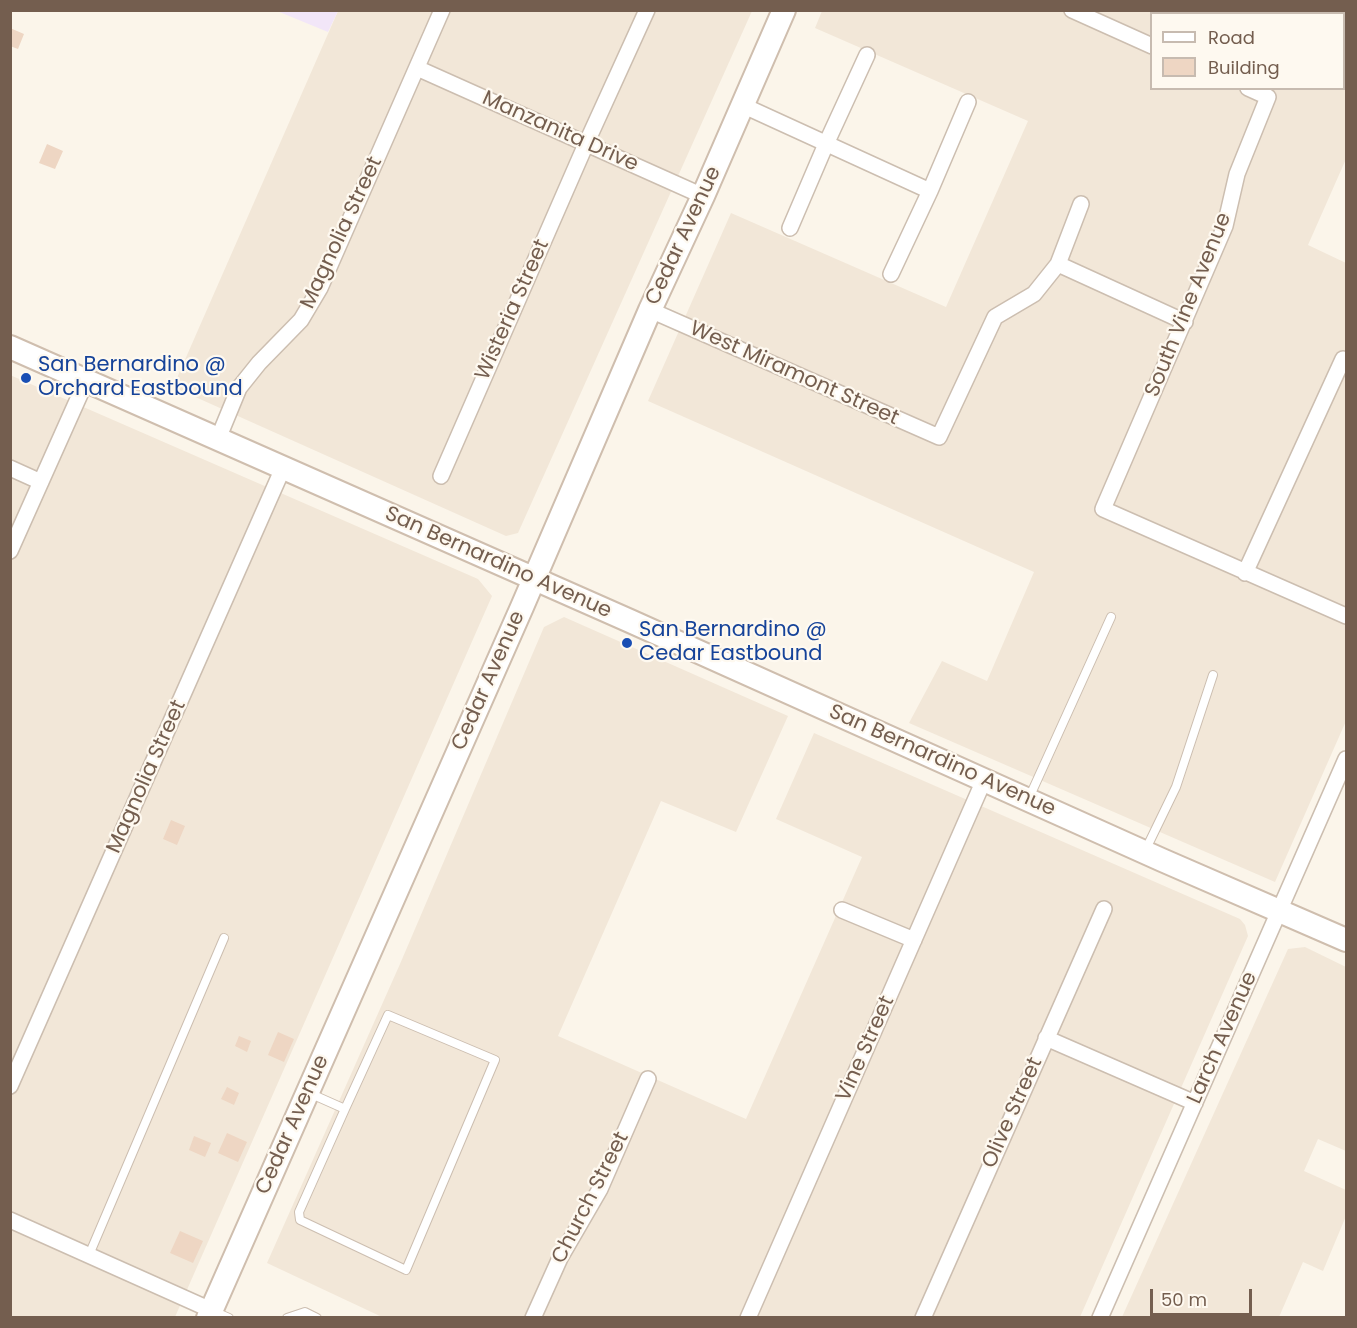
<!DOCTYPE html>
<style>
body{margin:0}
#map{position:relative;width:1357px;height:1328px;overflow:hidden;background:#fbf5ea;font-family:Poppins,sans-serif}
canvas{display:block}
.frame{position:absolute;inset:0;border:12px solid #745e4f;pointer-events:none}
.legend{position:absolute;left:1150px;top:12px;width:195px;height:78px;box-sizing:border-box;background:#fef9f0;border:2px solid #c7bbb0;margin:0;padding:8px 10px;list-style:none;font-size:18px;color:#745e4f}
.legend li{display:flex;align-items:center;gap:12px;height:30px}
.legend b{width:30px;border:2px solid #c7bbb0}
.scale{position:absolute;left:1150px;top:1289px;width:102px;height:27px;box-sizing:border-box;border:3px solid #745e4f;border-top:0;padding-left:8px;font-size:18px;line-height:21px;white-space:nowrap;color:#745e4f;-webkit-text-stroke:4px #fef9f0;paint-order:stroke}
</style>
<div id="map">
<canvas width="1357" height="1328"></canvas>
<div class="frame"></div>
<ul class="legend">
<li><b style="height:8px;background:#fff"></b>Road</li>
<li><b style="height:16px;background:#eed6c3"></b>Building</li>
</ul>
<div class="scale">50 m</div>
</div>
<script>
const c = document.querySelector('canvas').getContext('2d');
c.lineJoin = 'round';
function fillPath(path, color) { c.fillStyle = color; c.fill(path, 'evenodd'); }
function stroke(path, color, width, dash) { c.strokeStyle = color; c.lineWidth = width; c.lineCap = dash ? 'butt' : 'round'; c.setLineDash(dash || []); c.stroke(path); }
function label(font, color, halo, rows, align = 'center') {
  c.font = font + ' Poppins,sans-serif'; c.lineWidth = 4.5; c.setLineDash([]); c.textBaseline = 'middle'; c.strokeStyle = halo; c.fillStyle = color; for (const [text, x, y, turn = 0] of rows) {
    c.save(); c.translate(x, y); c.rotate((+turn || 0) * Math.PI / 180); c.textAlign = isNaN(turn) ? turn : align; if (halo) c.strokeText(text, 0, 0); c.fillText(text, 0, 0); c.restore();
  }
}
fillPath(new Path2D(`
 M338,11H752L518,533L506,536L173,387Z
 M822,11H1346V159L1308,245L1346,263V721L1275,882L909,723L942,661L987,681L1034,572L648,401L731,213L946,307L1028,121L815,28ZM1152,14H1344V88H1152Z
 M10,375L478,579L492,596L175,1317H11Z
 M564,617L788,716L736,832L661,801L558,1036L746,1119L862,857L776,819L814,733L1240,919L1245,925L1248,936L1080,1317H382L267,1263L400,964L544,627Z
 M1305,947L1346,967V1151L1318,1139L1304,1171L1346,1190V1216L1323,1271L1303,1262L1279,1317H1122L1288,949Z`), '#f2e7d8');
fillPath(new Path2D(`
 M277,11L338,10V11L328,32Z`), '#f2e6f8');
fillPath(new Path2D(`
 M10,28L24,34L18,49L10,46Z
 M47,144L63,151L55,169L39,163Z
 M171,820L185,826L177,845L163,839Z
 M278,1032L294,1039L284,1062L268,1055Z
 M239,1036L251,1041L247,1052L235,1046Z
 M227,1087L239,1093L234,1105L221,1099Z
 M227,1133L247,1142L238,1162L218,1153Z
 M194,1136L211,1143L205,1157L189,1150Z
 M180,1231L203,1241L193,1263L170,1253Z`), '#eed6c3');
const lane = new Path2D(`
 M1029,798L1111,617
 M1145,851L1176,787L1213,675
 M388,1015L495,1060L406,1270L300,1220L299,1212L345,1109Z
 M309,1093L345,1109
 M89,1255L224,938
 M213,1311L229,1318
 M287,1318L305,1312L317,1318`);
const street = new Path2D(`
 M1072,10L1152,46
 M417,68L703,196
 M1248,88L1268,97L1237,174L1225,226L1103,509L1346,616
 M742,105L930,191L968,102
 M790,228L826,144L867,55
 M1058,264L1185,322
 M891,274L930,191
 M650,310L939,437L995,317L1034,294L1058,264L1081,204
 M218,439L239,388L259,363L301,320L320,288L442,10
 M10,468L41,482
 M441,476L586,144L647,10
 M10,551L86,381
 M1245,573L1343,359
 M842,910L914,940
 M1046,1038L1195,1103
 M10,1086L283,468
 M10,1220L211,1310
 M533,1318L560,1258L600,1189L648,1079
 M748,1318L984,780
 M923,1318L1104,909
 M1100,1318L1346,759`);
const secondary = new Path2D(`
 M10,347L630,621L1162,860L1346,940
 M208,1318L522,607L650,310L703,196L784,10`);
stroke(lane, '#ccbeb0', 10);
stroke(street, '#ccbeb0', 18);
stroke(secondary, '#cfbeae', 26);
stroke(lane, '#fff', 8);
stroke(street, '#fff', 15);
stroke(secondary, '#fff', 22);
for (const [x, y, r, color] of [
 [26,378,6,"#1a4fb4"],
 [627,643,6,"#1a4fb4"]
]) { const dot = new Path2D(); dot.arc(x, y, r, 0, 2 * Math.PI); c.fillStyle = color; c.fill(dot); stroke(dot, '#fef9f0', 2); }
label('21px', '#745e4f', '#fef9f0', [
 ["Manzanita Drive",560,132,24],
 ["Magnolia Street",342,233,-65],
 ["Cedar Avenue",684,236,-65],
 ["South Vine Avenue",1189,305,-68],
 ["Wisteria Street",513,310,-66],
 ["West Miramont Street",794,374,24],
 ["San Bernardino Avenue",498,563,24],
 ["Cedar Avenue",489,681,-66],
 ["San Bernardino Avenue",942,761,24],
 ["Magnolia Street",147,777,-66],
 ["Larch Avenue",1223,1038,-66],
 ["Vine Street",866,1049,-66],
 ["Olive Street",1013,1113,-66],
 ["Cedar Avenue",293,1125,-66],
 ["Church Street",591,1198,-63]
]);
label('21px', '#164399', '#fef9f0', [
 ["San Bernardino @",38,366],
 ["Orchard Eastbound",38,390],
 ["San Bernardino @",639,631],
 ["Cedar Eastbound",639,655]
], 'left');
</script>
